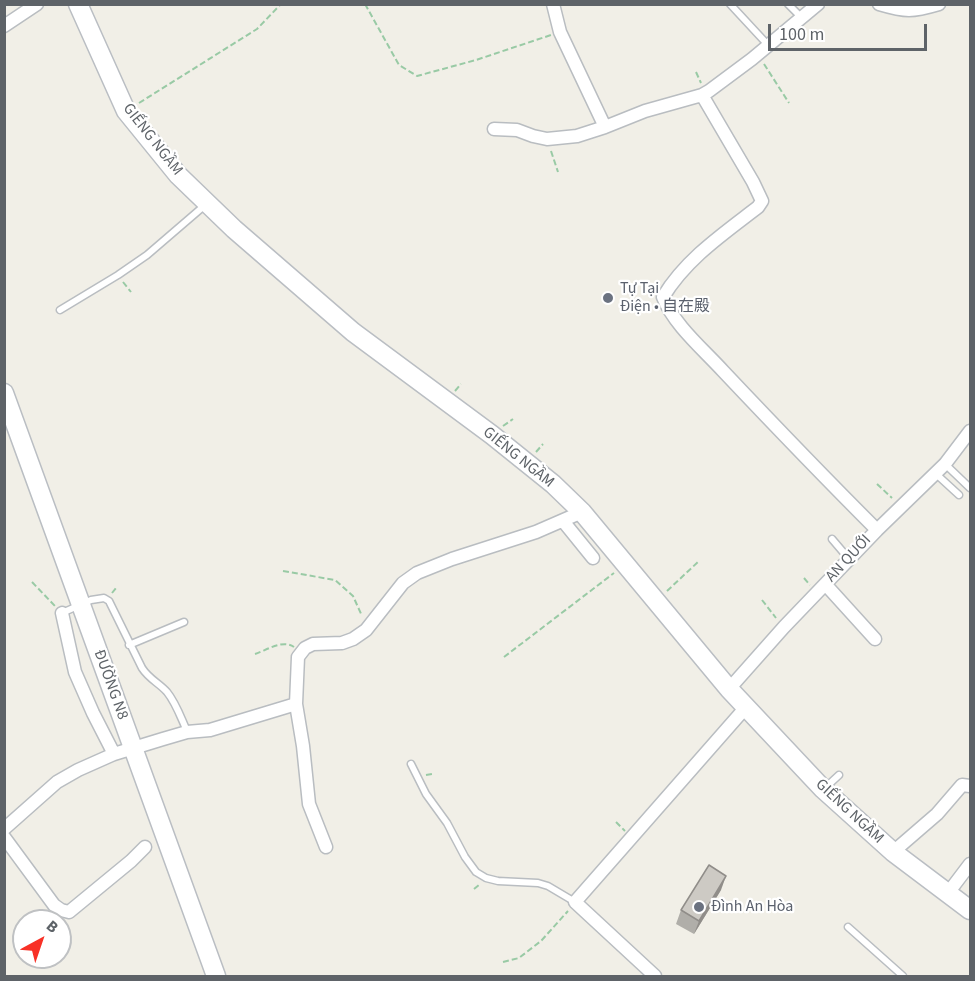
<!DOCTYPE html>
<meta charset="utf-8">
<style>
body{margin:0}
#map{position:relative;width:975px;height:981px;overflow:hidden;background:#f1efe7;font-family:"Source Sans 3",sans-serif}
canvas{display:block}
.frame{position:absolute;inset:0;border:6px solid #5e6368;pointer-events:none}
.north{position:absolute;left:12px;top:909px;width:60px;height:60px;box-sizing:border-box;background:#fff;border:2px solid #bfc1c3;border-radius:50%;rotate:40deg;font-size:16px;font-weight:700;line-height:24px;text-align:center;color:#5e6368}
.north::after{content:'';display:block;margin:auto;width:21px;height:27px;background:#f83127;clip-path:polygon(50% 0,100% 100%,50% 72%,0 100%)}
.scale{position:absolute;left:768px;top:24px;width:159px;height:27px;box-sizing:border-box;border:3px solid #5e6368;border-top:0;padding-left:8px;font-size:18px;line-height:21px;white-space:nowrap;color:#5e6368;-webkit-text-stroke:4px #fff;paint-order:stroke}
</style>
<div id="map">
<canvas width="975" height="981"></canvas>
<div class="frame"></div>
<div class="north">B</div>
<div class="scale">100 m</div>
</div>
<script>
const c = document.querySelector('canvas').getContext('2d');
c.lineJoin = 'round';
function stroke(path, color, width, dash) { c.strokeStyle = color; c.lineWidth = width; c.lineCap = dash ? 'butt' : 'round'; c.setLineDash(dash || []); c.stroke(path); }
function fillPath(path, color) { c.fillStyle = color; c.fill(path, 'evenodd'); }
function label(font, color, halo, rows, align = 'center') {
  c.font = font + ' "Source Sans 3","Noto Sans SC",sans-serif'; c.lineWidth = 4.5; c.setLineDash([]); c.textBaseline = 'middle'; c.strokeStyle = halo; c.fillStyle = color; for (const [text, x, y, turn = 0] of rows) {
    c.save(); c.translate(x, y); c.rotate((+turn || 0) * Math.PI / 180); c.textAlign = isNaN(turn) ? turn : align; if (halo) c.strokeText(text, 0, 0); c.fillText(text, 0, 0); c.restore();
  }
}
const lane = new Path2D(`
 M730,4L768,45
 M788,4L801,17
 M60,310L118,275L147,255L204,206
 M945,464L970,488
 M935,473L959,495
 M832,539L849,559
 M62,613L91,600L104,598L109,601L142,668C149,679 159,683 167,692C176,703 181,718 187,731
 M129,645L184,622
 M411,764L426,794L447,823L465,857L476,872L486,878L498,881L538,883L548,886L575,902
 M826,787L839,775
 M848,927L903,976`);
const street = new Path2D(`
 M553,4L560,32L605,127L645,111L702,95L709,91L752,59L818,4
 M879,4C906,12 912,12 939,4
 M4,26L37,4
 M702,95L753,182L762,201L758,207C723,234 686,259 663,297C674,325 703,349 723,371C774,425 825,478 877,530
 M494,129L517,130L533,136L547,139L577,136L605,127
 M563,521L593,558
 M826,585L875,639
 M62,613L75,672L93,713L114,754
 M729,689L784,627L877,530L945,464L970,431
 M296,704L303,746L309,804L326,847
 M4,829L57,782L78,770L114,754L163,739L187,732L210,730L296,704L298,657L305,648L313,644L342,643L353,639L366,630L403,583L417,573L452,559L536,532L582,512
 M4,837L54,905L61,910L69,912L131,861L145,847
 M893,852L937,814L962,785L970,786
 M948,893L970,864
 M655,976L575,902L747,706`);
const secondary = new Path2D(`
 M78,4L126,111L178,175L234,229L353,332L492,435L553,484L582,512L729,689L823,789L893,852L970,910
 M4,393L216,976`);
stroke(lane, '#b9bdc1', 9);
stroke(street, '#b9bdc1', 15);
stroke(secondary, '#babec3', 21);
stroke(new Path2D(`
 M365,4L399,65L417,76L476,60L551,35
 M970,4V5
 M764,64L789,103
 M696,72L701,83
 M139,103L257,29L281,4
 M551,151L558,172
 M123,282L131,292
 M455,391L461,384
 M503,426L513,419
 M536,452L543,444
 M877,484L892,498
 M283,571L335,580L353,596L362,616
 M804,578L810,585
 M32,582L55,606
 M667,591L699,561
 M112,593L116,588
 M762,600L776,618
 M255,654C267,650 283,639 294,647
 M504,657L614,573
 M426,775L432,774
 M616,822L625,831
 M474,889L480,884
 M503,962L519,958L541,941L568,911`), '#99caa5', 2, [6, 3]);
stroke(lane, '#fff', 6);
stroke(street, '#fff', 12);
stroke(secondary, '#fff', 18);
fillPath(new Path2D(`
 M721,890L694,934L676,924L681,910Z`), '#b0aea9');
fillPath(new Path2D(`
 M726,876L721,890L694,934L699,921Z`), '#908d89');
const building = new Path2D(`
 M709,865L726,876L699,921L681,910Z`);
fillPath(building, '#cdcac4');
stroke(building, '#908d89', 1.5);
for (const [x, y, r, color] of [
 [608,298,6,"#6b7280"],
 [699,907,6,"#6b7280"]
]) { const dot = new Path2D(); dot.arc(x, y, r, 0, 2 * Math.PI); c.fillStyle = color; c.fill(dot); stroke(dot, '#fff', 2); }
label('16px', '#5e6368', '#fff', [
 ["GIẾNG NGẦM",152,140,52],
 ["GIẾNG NGẦM",518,458,39],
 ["AN QUỚI",849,559,-47],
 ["ĐƯỜNG N8",110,685,70],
 ["GIẾNG NGẦM",849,812,43]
]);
label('16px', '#5b616d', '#fff', [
 ["Tự Tại",620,289],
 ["Điện • 自在殿",620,307],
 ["Đình An Hòa",711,907]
], 'left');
</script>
